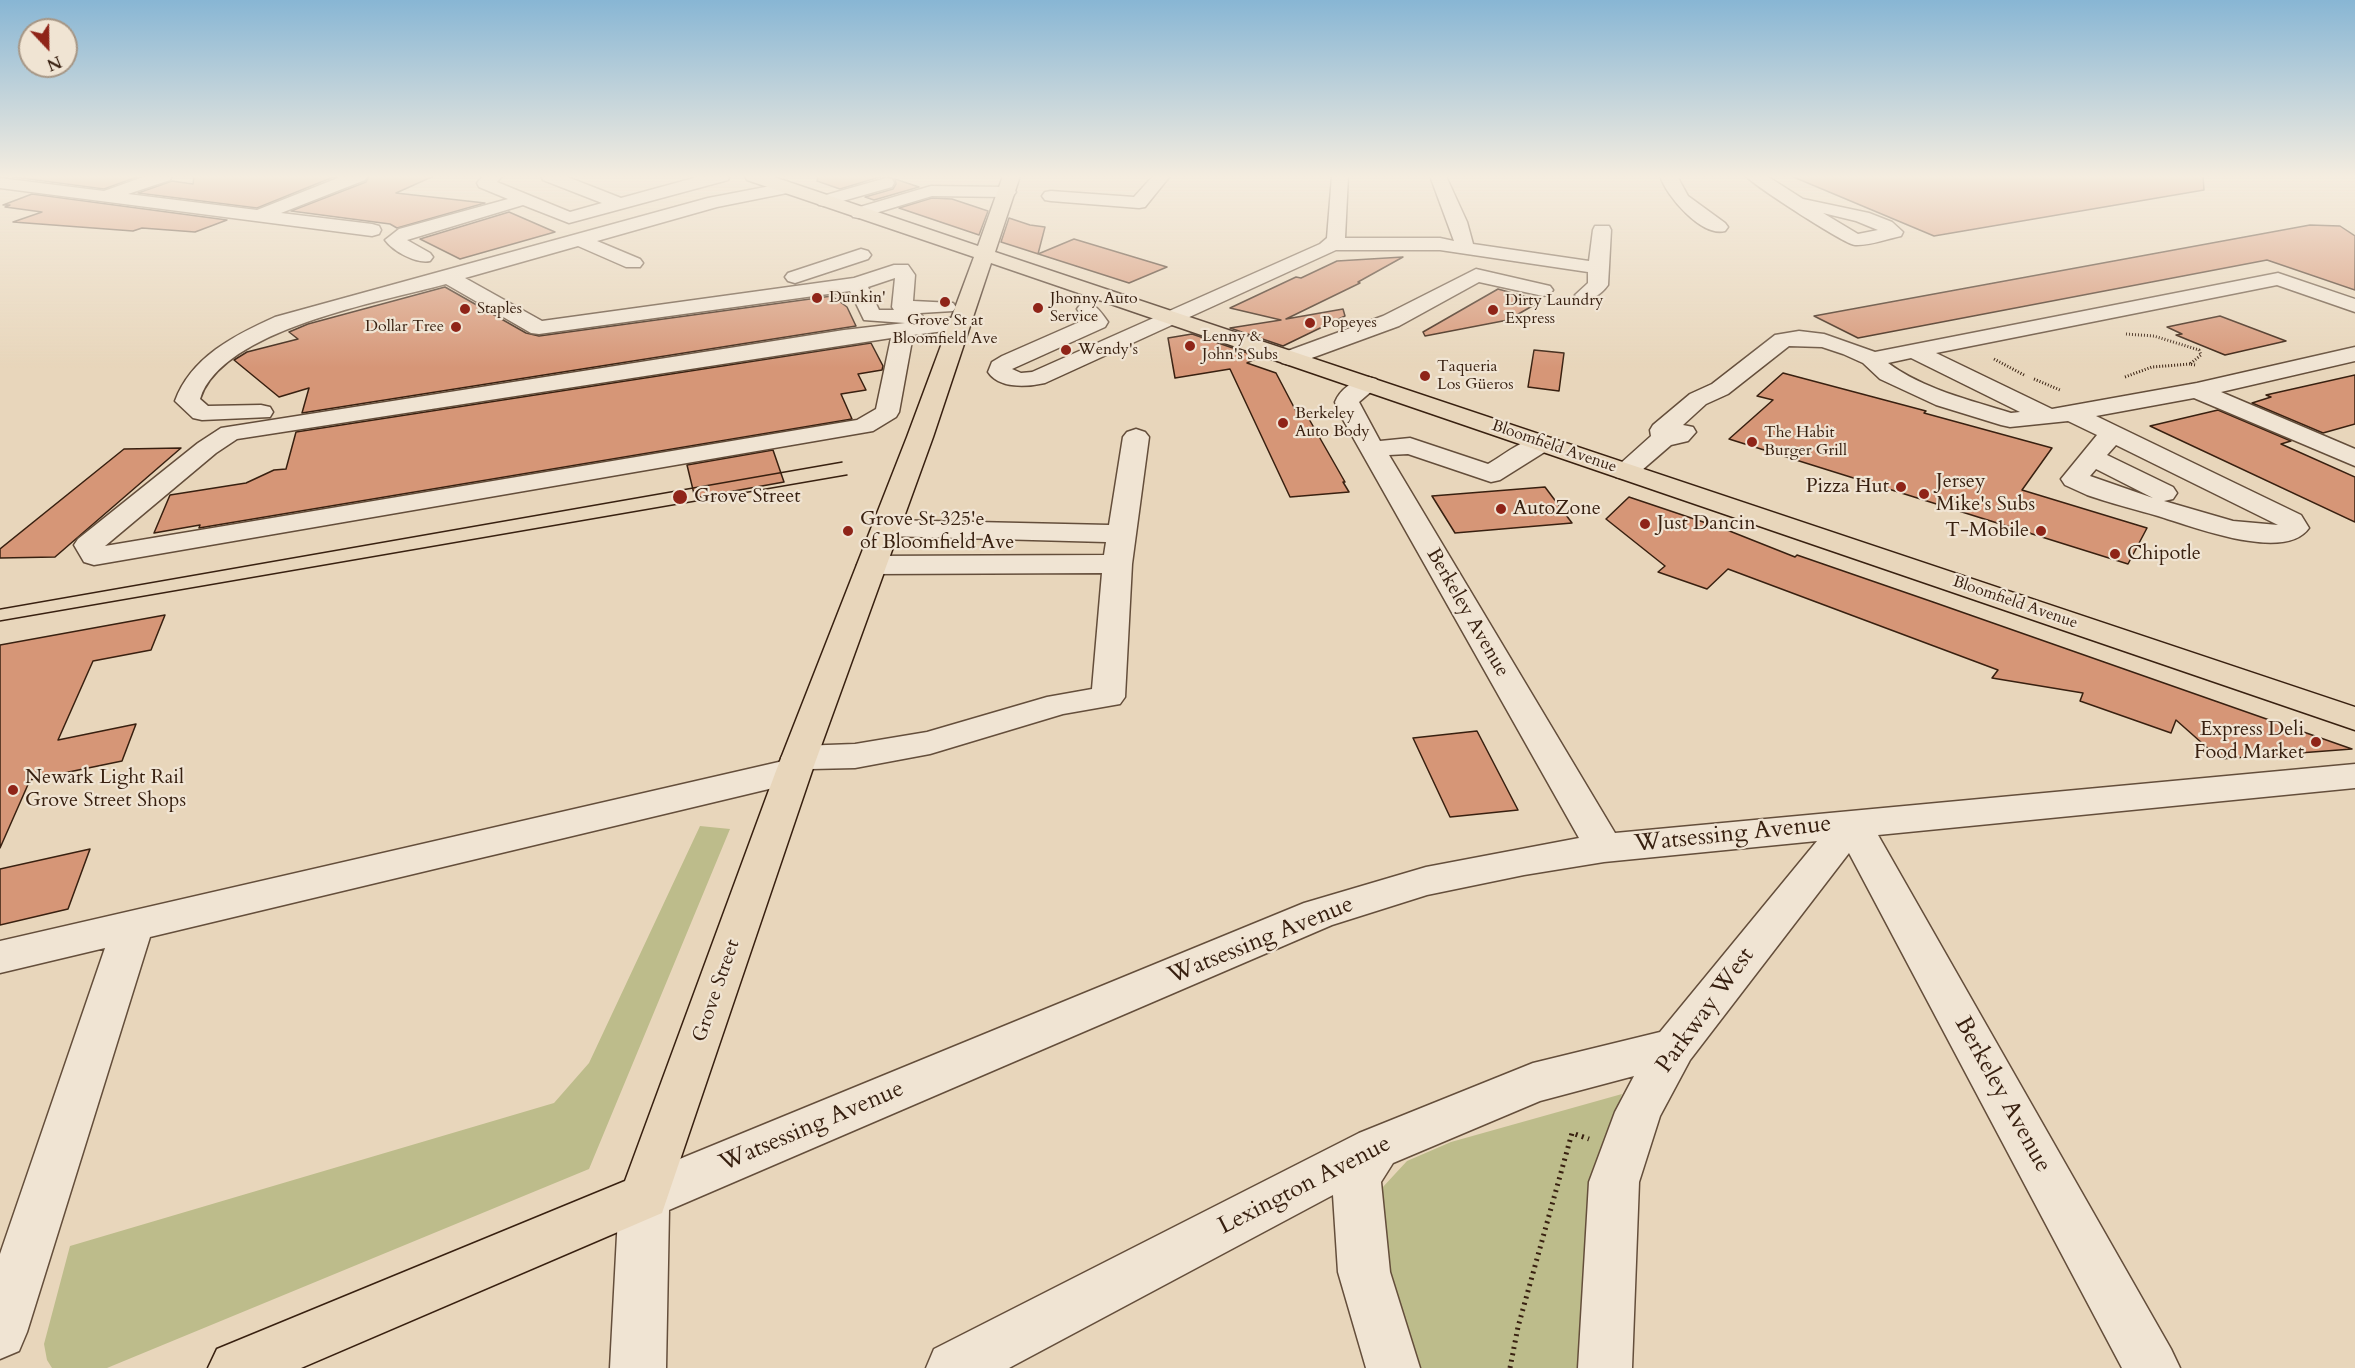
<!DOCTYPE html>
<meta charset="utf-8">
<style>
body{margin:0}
#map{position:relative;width:2355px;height:1368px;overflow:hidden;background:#e8d6bb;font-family:Cardo,serif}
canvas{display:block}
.north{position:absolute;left:18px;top:18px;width:60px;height:60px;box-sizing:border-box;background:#f0e4d3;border:2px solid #a69685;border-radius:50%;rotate:158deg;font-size:16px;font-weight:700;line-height:24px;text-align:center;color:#382010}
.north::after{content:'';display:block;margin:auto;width:21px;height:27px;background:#8f2418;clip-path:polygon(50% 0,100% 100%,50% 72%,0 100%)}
</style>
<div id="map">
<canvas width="2355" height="1368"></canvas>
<div class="north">N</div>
</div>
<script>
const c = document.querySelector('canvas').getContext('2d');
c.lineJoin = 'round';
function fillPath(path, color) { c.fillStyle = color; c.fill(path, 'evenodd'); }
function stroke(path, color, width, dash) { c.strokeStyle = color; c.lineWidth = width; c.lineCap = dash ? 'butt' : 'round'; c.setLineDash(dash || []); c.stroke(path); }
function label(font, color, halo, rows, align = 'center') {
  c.font = font + ' Cardo,serif'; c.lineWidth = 4.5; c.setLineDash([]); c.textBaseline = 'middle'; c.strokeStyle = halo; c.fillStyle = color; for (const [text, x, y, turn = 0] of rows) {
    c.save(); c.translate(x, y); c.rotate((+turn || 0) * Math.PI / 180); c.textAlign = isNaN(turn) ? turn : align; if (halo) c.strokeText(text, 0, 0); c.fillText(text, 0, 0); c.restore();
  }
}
fillPath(new Path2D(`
 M700,826L730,829L589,1169L107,1368H52L47,1360L44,1344L70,1246L554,1103L589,1063Z
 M1622,1094L1589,1197L1586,1368H1411L1373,1228L1382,1188L1407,1161L1451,1142Z`), '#bdbc8b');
const building = new Path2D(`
 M6,176H137V177L104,189Z
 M194,176H336L257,208L138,193L172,181L193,184Z
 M369,176H434L396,193L485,203L397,228L390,224L291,211L366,182Z
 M818,176H883L840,189L817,181Z
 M1791,176H2203L2204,190L1934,236Z
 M895,179L919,187L874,200L865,197L893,189L896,184Z
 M32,194L227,220L195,232L142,228L133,231L13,222L42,212L5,207L10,205H3Z
 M932,198L952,199L988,211L979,235L899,208Z
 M509,212L555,232L460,259L420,239Z
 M1009,218L1030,225L1045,227L1038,254L1074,239L1167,267L1129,283L1001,242Z
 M2310,225L2340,226L2355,236V290L2267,260L1858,338L1814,316Z
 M1403,257L1358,282L1360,283L1286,319L1343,309L1345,316L1283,346L1230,328L1281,320L1230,308L1296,277L1301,278L1337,261Z
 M445,287L526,333L539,336L832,296L847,307L856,326L302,413L309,388L279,397L234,360L247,352L298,339L289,332L308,324Z
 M1498,289L1541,301L1508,320L1425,336L1423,332Z
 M2220,316L2286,341L2225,355L2176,335L2182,334L2167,327Z
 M1192,334L1259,357L1247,363L1276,373L1297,413L1305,412L1345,482H1343L1349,492L1290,497L1230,369L1175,378L1168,338Z
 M871,343L883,366L882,370L858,374L866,390L841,394L852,419L199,528L200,525L154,533L170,495L246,483L274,470L286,469L296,432Z
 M1534,350L1564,353L1559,391L1528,387Z
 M1783,373L1926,411L1924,413L2052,448L2022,490L2147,528L2128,564L1729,439L1773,400L1757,396Z
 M2355,375V424L2323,433L2252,403L2271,397L2266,395Z
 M2218,410L2291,441L2281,444L2355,477V522L2150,426Z
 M181,448L55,557L0,558V549L124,449Z
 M773,450L784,482L695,498L687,465Z
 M1545,487L1572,523L1455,533L1432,496Z
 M1629,497L1727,530L1795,557L1797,555L1933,602L2352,749L2220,759L2176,720L2171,733L2080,701L2083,693L1992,678L1998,670L1728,569L1707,589L1658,572L1665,566L1606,519Z
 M165,615L151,650L93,661L58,740L136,724L122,761L30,780L0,848V645Z
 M1477,731L1518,810L1450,817L1413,738Z
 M90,849L68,909L0,925V869Z`);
fillPath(building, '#d69677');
stroke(building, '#382010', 1.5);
const minor = new Path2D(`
 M146,176H172L170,180L128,194L257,210L343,176H367L365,180L281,213L372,224L379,226L381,230L379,234L372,236L0,188V178L104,191Z
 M483,176H502L497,182L570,212L602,203L543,180L541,176H565L621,198L701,176H730L728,180L569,223L523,205L407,240L430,253L433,257L430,261C416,264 393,251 385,240L399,229L508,199L479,187L477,183Z
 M1153,176H1170L1145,207L1139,208L1051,201L1045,200L1042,196L1045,192L1051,191L1134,197Z
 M1332,176H1348L1345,238H1440L1454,241L1430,176H1446L1467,222L1473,244L1589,261L1593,230L1595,226H1609L1611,230L1608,285C1601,295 1590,302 1578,299L1575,295L1588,283V272L1440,250H1336L1045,383C1027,387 999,389 988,372L992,362L1002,356L1084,320L1077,309L1080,305C1095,301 1100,311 1108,322L1105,327L1012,369L1021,373L1032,372L1320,244L1327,238Z
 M1660,176H1677L1688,196L1725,223L1728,227L1725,231C1702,237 1667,197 1660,176Z
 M1746,176H1767L1803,199L1869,213L1892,222L1903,232L1901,236C1887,239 1869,246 1855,245C1846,245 1753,185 1746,176ZM1823,213L1856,221L1878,230L1858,234Z
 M886,178L892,179L894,183L892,187L825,206L819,205L816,201L819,197Z
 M786,183L792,184L795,188L792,192L717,207L597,241L640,259L643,263L640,267H626L578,246L465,278L542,321L854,278L894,265H908L915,275L913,301L953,303L956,307L953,311L920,313L923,317L920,321L960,317L968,318L971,323L968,328L960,329L913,335L899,412L896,417L873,431L94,565L84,562L74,545L78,539L198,443L221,428L844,330L905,323L864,320L850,291L539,334L531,333L446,284C381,302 222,329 200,399L208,406L261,405L270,407L273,412L270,417L202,420L193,418L175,401C191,357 235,335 275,317L708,198ZM895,278L892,307L894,310H879L868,287ZM891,338L876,409L857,420L105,546L216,453L237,439Z
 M931,186L1007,187L1013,188L1016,192L1013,196L1007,197L932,196L859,218L853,217L850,213L853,209Z
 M861,249L868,251L871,255L868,259L795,283L788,281L785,277L788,273Z
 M1476,269L1550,286L1553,290L1550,294L1543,296L1479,282L1399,326L1298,363L1290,365L1282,363L1279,358L1282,353L1383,316Z
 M2278,273L2355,299V312L2277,285L1936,353L2052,409L2197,383L2355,347V361L2221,392L2355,449V466L2194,398L2096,416L2301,515L2309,528C2285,563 2191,526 2158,516C2134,509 2110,503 2087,495L2065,485L2061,479L2097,435L2068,421L2010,427L2001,425L1936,405L1880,379L1863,363L1843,354L1822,347L1789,346L1728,394L1706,404L1683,425L1693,427L1696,432L1688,441L1671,445L1634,477L1625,479L1616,477L1612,471L1651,436L1650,430L1653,425L1690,394L1712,384L1775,335L1799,331L1824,334L1875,352ZM1911,358L2020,412L2011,413C1970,400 1923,389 1888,363ZM2116,445L2278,525L2233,521L2164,501L2173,499L2177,493L2173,487L2107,455ZM2096,469L2153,498L2090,476Z
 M1368,377L1376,379L1380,384L1359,402L1380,441L1410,438L1488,464C1506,454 1530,432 1551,438L1555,443L1551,448L1500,480L1491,482L1408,454L1389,455L1615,833L2355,764V788L1878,835L2171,1349L2180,1368H2122L1849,853L1690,1060L1660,1116L1639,1182L1632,1368H1578L1589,1182L1615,1112L1634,1076L1540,1101L1393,1163L1381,1182L1390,1272L1420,1368H1366L1338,1272L1333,1195L1009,1368H926L934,1349L1359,1133L1533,1063L1660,1032L1817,841L1604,862L1524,875L1427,895L1332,925L669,1210L666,1368H610L619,1197L626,1181L1304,903L1426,867L1579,838L1337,409L1335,402C1341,388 1353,381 1368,377Z
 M1136,429L1145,432L1149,437L1132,564L1125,697L1120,704L1063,714L930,754L855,768L811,769L807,779L794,783L150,937L27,1332L19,1351L0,1359V1254L105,948L0,973V941L783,761L781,758L786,750L799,746L855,744L927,732L1047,697L1092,689L1102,573L872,574L862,571L857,565L862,559L872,556L1104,555L1106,542L886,536L876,534L872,528L876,522L886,520L1109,525L1123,437L1127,432Z`);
const major = new Path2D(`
 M745,176H771L978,246L1003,176H1020L995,252L2355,707V730L991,263L933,437L812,771L662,1213L301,1368H208L217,1349L625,1181L776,771L907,437L974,257L747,180Z`);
stroke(minor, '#644e3b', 3);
stroke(major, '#382010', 3);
stroke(new Path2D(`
 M2126,334L2154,336L2199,350L2201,355L2190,364L2195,365
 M1994,359L2024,375
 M2125,377L2152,367L2190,364
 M2034,379L2060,390`), '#382010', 3, [1, 2]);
stroke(new Path2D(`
 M1510,1368L1518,1327L1572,1133L1589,1139`), '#382010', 5, [2, 4.5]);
fillPath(minor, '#f0e4d3');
fillPath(major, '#e8d6bb');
stroke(new Path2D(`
 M0,609L842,462
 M0,621L847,475`), '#382010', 1.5);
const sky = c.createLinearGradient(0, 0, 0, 368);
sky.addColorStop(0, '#88b6d4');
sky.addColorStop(0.48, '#f5ede0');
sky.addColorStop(1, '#f5ede000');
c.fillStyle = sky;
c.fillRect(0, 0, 2355, 368);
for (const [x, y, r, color] of [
 [817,298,6,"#8f2418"],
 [945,302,6,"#8f2418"],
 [1038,308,6,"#8f2418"],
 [465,309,6,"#8f2418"],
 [1493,310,6,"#8f2418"],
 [1310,323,6,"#8f2418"],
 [456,327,6,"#8f2418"],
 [1190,346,6,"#8f2418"],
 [1066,350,6,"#8f2418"],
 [1425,376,6,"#8f2418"],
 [1283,423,6,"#8f2418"],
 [1752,442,6,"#8f2418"],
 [1901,487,6,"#8f2418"],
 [1924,494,6,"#8f2418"],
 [680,497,8,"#8f2418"],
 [1501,509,6,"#8f2418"],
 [1645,524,6,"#8f2418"],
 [848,531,6,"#8f2418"],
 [2041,531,6,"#8f2418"],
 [2115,554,6,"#8f2418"],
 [2316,742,6,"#8f2418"],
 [13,790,6,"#8f2418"]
]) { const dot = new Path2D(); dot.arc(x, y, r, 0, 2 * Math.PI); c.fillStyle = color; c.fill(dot); stroke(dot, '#f0e4d3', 2); }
label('16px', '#382010', '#f0e4d3', [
 ["Dunkin'",829,298],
 ["Jhonny Auto",1050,299],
 ["Service",1050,317],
 ["Dirty Laundry",1505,301],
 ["Express",1505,319],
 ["Staples",477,309],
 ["Grove St at",945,321,"center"],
 ["Bloomfield Ave",945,339,"center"],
 ["Popeyes",1322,323],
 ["Dollar Tree",444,327,"right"],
 ["Lenny &",1202,337],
 ["John's Subs",1202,355],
 ["Wendy's",1078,350],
 ["Taqueria",1437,367],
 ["Los Güeros",1437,385],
 ["Berkeley",1295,414],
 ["Auto Body",1295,432],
 ["The Habit",1764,433],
 ["Burger Grill",1764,451]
], 'left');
label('16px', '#382010', '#f0e4d3', [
 ["Bloomfield Avenue",1554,447,19],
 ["Bloomfield Avenue",2015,603,19]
]);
label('20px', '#382010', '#f0e4d3', [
 ["Jersey",1936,482],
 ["Mike's Subs",1936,505],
 ["Pizza Hut",1889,487,"right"],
 ["Grove Street",694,497],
 ["AutoZone",1513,509],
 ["Grove St 325'e",860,520],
 ["of Bloomfield Ave",860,543],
 ["Just Dancin",1657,524],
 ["T-Mobile",2029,531,"right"],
 ["Chipotle",2127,554],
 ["Express Deli",2304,730,"right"],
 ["Food Market",2304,753,"right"],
 ["Newark Light Rail",25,778],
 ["Grove Street Shops",25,801]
], 'left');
label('20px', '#382010', '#f0e4d3', [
 ["Berkeley Avenue",1467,613,60],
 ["Grove Street",717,991,-71]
]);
label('24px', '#382010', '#f0e4d3', [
 ["Watsessing Avenue",1733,835,-6],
 ["Watsessing Avenue",1261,941,-22],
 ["Parkway West",1706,1011,-54],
 ["Berkeley Avenue",2002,1095,61],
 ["Watsessing Avenue",812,1127,-23],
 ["Lexington Avenue",1305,1186,-27]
]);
</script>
